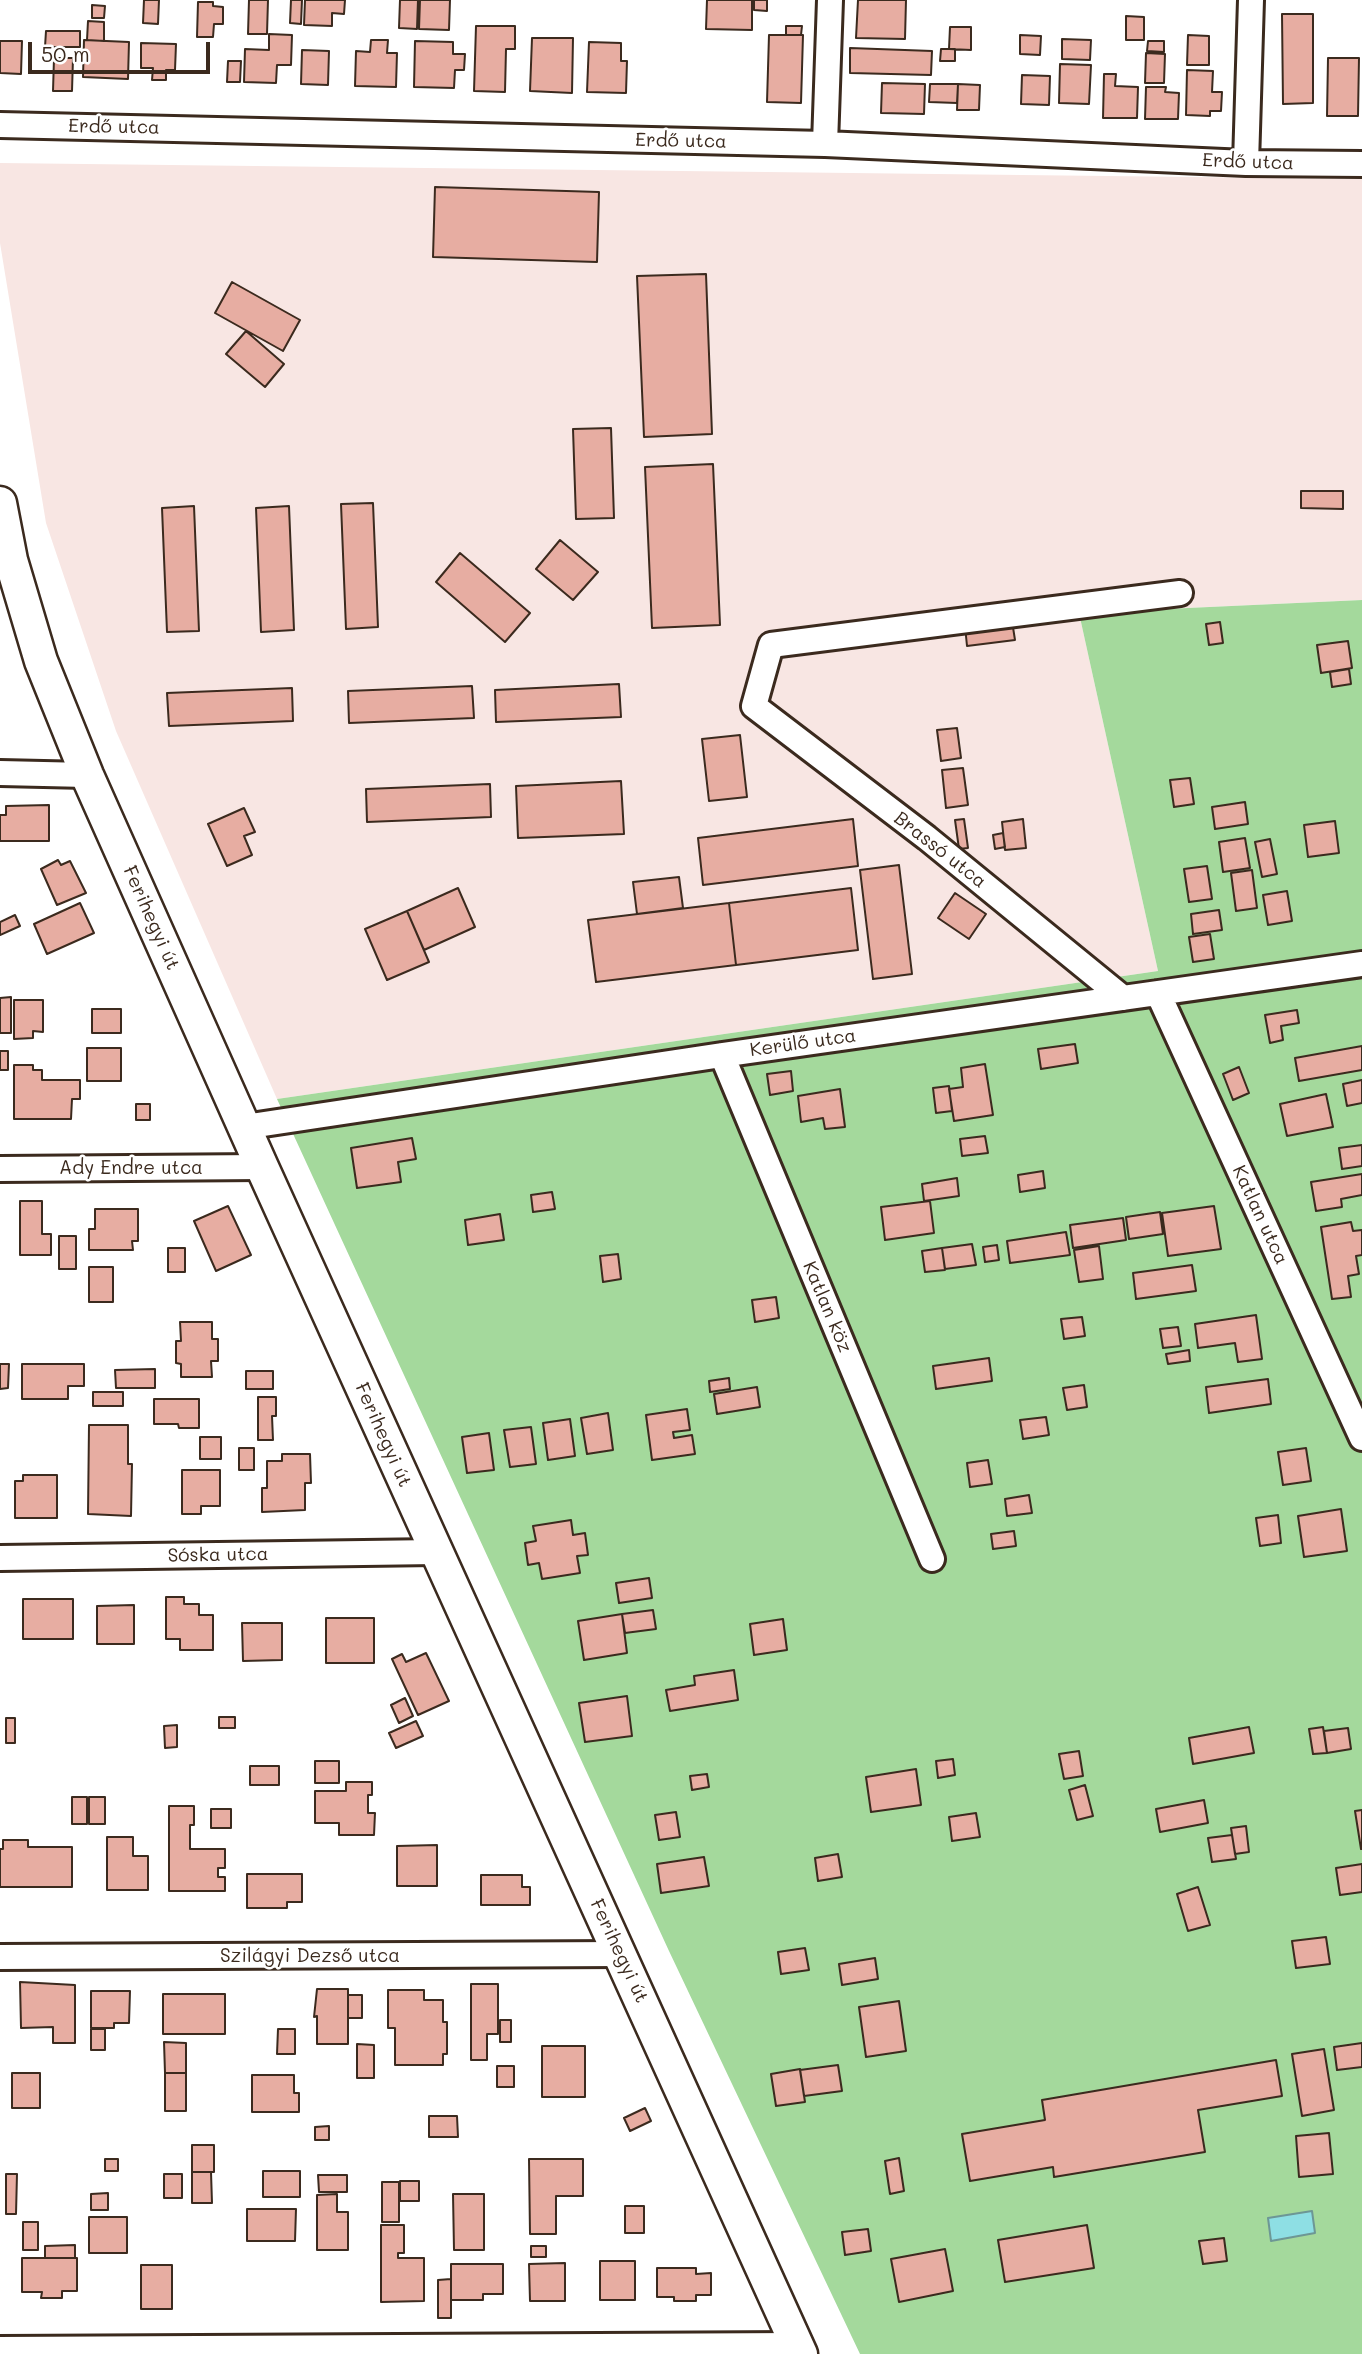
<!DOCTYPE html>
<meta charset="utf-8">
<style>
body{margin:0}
#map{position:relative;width:1362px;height:2354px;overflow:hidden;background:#fff;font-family:Mali,sans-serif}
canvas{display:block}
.scale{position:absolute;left:28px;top:42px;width:182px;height:32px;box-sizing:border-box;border:4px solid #3b2a1e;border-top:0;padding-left:9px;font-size:21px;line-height:24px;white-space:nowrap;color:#3b2a1e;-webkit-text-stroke:5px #fff;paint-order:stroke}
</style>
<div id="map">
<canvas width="1362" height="2354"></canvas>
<div class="scale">50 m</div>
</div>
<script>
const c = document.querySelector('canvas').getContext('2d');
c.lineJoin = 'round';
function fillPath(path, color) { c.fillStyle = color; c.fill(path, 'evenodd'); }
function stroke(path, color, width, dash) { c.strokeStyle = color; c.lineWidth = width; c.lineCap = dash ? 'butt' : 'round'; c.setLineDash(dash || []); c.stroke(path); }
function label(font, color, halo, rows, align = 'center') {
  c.font = font + ' Mali,sans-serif'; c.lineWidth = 5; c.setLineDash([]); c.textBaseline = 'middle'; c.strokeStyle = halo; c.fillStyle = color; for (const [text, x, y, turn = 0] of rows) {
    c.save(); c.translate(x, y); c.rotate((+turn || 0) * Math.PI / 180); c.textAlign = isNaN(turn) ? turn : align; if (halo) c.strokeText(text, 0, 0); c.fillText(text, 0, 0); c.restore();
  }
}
fillPath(new Path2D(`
 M0,163L1362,179V600L1079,613L1158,971L277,1099L116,731L46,523L0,243Z`), '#f8e6e3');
fillPath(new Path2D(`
 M1362,600V2354H860L669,1951L277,1099L1158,971L1079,613Z`), '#a4d99c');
const water = new Path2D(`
 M1312,2211L1315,2233L1271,2241L1268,2218Z`);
fillPath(water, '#8edfe4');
stroke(water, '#6d9795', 2);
const building = new Path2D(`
 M144,0H159L158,24L143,23Z
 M249,0H268L267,34H248Z
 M291,0H302L301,24L290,23Z
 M305,0H345L344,14L332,13V26L304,25Z
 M400,0H418L417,29L399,28Z
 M420,0H450L449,30L419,29Z
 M707,0H752V30L706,29Z
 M754,0H767V11L754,10Z
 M858,0H906L905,39L856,38Z
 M198,2H213V6L223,7V24H214L213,37H197Z
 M92,5L105,6L104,18H92Z
 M1282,14H1313V103L1283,104Z
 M1126,16L1144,17V40H1126Z
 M88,21L104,22V41L87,40Z
 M476,26H515V49H506L505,92L474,91Z
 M786,26H802L801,35H786Z
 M950,27H971V50L949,49Z
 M46,31H80V47H45Z
 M269,34L292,35L291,65H277L276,83L244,82L245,49L269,50Z
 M769,35H803L801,103L767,102Z
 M1020,35L1041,36L1040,55L1020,54Z
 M1188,35L1209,36V65H1187Z
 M532,38H573L572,93L530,91Z
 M1062,39L1091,40L1090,60L1062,59Z
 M84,40L129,42L128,79L83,77Z
 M371,40H388L387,53H397L396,87L355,86L356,51L370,52Z
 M0,41H22L21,74L0,73Z
 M415,41L453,42V54H465L464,70H455L454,88L414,87Z
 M1148,41H1164V52L1147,51Z
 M589,42L621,43V61H627L626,93L587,92Z
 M141,43L176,44L175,70H166V80H152L153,68H141Z
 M850,48L932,51L931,75L850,73Z
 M941,49H955V61H940Z
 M302,50L329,51L328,85L301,84Z
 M1146,53L1165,54L1164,83H1145Z
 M54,58H73L72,91H53Z
 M1328,58H1359L1358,116H1327Z
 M228,61H241L240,82H227Z
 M1060,64L1091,65L1089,104L1059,103Z
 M1187,70L1213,71L1212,92H1222L1221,111H1210V116L1186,115Z
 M1104,74H1116L1115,86L1138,87L1137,118H1103Z
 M1022,75L1050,76L1049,105L1021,104Z
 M882,83L925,84L924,114L881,113Z
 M930,84H958L957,103L929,102Z
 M958,84L980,85L979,110H957Z
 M1146,87H1166L1165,92L1179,93L1178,119H1145Z
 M435,187L599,192L597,262L433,257Z
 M706,274L712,434L644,437L637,276Z
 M232,282L300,320L283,351L215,313Z
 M246,331L284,364L265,387L226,354Z
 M611,428L614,518L576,519L573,429Z
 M713,464L720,625L652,628L645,467Z
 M1301,491H1343V509L1301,508Z
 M373,503L378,627L346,629L341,504Z
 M194,506L199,631L167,632L162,508Z
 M289,506L294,630L261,632L256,508Z
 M560,540L598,572L573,600L536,569Z
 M460,553L530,613L505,642L436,582Z
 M1012,621L1015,640L967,646L965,626Z
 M1220,622L1223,643L1209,645L1206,624Z
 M1348,641L1352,668L1321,673L1317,645Z
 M1349,669L1351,684L1332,687L1330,672Z
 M619,684L621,717L496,722L495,690Z
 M472,686L474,718L349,723L348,691Z
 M292,688L293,721L169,726L167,693Z
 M957,728L961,758L941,761L937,730Z
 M740,735L747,797L709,801L702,739Z
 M963,768L968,805L946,808L942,770Z
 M1190,778L1194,804L1174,807L1170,780Z
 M621,781L624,834L518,838L516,786Z
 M490,784L491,817L367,822L366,789Z
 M1245,802L1248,824L1215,829L1212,807Z
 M49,805V841H0V815H6V806Z
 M244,808L255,832L244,836L252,855L227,866L208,824Z
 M853,819L858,866L703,885L698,838Z
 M964,819L968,848L959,849L955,820Z
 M1023,819L1026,848L1005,850L1002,822Z
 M1335,821L1339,853L1308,857L1304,825Z
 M1003,833L1005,847L995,849L993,835Z
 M1245,838L1250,868L1223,872L1219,842Z
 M1270,839L1277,874L1262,877L1255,842Z
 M58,860L61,865L70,861L86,893L57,905L41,869Z
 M899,865L912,974L873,979L860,870Z
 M1207,866L1212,899L1189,902L1184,869Z
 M1252,870L1257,908L1236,911L1231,873Z
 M679,877L683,908L637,914L633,882Z
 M458,888L475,927L424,950L407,911Z
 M851,888L858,950L736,965L729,903Z
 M1287,891L1292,921L1268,925L1263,895Z
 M955,893L986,914L969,939L938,918Z
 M80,903L94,933L47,954L34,924Z
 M729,903L736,965L596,982L588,920Z
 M1219,910L1222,930L1193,934L1191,914Z
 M407,911L429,962L387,980L365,929Z
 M15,915L20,926L0,935V922Z
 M1210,934L1214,959L1193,962L1189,937Z
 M11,997V1033H0V998Z
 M14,1000H43V1032L33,1031V1038L14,1039Z
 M92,1009H121V1033H92Z
 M1297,1010L1299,1023L1281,1026L1283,1040L1270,1043L1265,1015Z
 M1075,1044L1078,1063L1041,1069L1038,1049Z
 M1362,1046V1070L1299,1081L1295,1058Z
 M87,1048H121V1081H87Z
 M0,1051H8V1070H0Z
 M985,1064L993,1115L954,1121L949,1089L963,1087L961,1068Z
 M14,1065H33V1070H42V1080H80V1099H72L71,1119H14Z
 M1239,1067L1249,1093L1233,1100L1223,1074Z
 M791,1071L793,1091L770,1095L767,1074Z
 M1362,1080V1103L1347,1106L1343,1084Z
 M949,1086L952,1111L936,1113L933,1088Z
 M840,1089L845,1127L825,1129L823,1118L801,1122L798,1096Z
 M1326,1094L1333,1127L1287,1136L1280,1104Z
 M136,1104H150V1120H136Z
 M985,1136L988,1153L962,1156L960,1139Z
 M412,1138L416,1159L398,1162L401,1182L357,1188L351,1148Z
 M1362,1145V1166L1342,1169L1339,1148Z
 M1043,1171L1045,1188L1020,1192L1018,1175Z
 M1362,1174V1195L1341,1199L1342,1207L1316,1211L1311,1182Z
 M957,1178L959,1196L924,1201L922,1184Z
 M552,1192L555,1209L533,1212L531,1195Z
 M20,1201H42V1234H51V1255H20Z
 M930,1201L934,1233L885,1240L881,1207Z
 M228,1206L251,1255L216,1271L194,1221Z
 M1214,1206L1221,1249L1168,1256L1162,1213Z
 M95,1209H138V1241H132L133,1250H89V1229H95Z
 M1160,1212L1163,1234L1129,1239L1126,1217Z
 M500,1214L504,1240L468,1245L465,1220Z
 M1123,1218L1126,1240L1073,1248L1070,1225Z
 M1351,1222L1353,1231L1362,1230V1255L1356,1256L1359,1274L1348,1276L1351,1297L1332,1299L1321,1227Z
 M1066,1232L1070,1255L1010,1263L1007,1241Z
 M59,1236H76V1269H59Z
 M972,1244L976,1265L945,1269L942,1248Z
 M997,1245L999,1260L985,1262L983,1247Z
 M1099,1246L1103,1279L1079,1282L1074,1250Z
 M168,1248H185V1272H168Z
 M942,1248L945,1270L925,1272L922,1251Z
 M618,1254L621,1279L603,1282L600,1256Z
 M1192,1265L1196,1291L1136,1299L1133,1273Z
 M89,1267H113V1302H89Z
 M776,1297L779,1318L755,1322L752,1300Z
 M1256,1315L1262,1359L1238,1362L1235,1343L1198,1348L1195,1324Z
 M1082,1317L1085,1336L1064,1339L1061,1319Z
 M180,1322H212V1339H218V1361H211L212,1377H181V1364L176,1363V1341H181Z
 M1178,1327L1181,1346L1163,1348L1160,1329Z
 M1189,1350L1190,1361L1168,1364L1166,1354Z
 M989,1358L992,1381L936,1389L933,1366Z
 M0,1364H9L8,1388L0,1389Z
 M22,1364H84V1386H68V1399H22Z
 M155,1369V1388H116L115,1370Z
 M246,1371H273V1389H246Z
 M729,1378L730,1389L710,1392L709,1381Z
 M1268,1379L1271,1404L1209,1413L1206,1387Z
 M1084,1385L1087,1407L1067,1410L1063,1388Z
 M757,1387L760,1407L717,1414L714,1394Z
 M93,1392H123V1406H93Z
 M258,1397H276V1416H272L273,1440H258Z
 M154,1399H199V1428H179L178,1424H154Z
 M687,1409L690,1430L673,1432L674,1438L692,1435L695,1454L652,1460L646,1415Z
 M608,1413L613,1450L587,1454L581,1418Z
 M1046,1417L1049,1435L1023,1439L1020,1420Z
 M570,1419L575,1456L548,1460L543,1423Z
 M89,1425H128V1464H132L131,1516L88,1514Z
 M531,1427L536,1464L510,1467L504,1430Z
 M489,1433L494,1470L467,1473L462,1437Z
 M200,1437H221V1459H200Z
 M239,1448H254V1470H239Z
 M1306,1448L1311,1481L1283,1485L1278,1452Z
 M282,1454H310L311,1483H305V1510L262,1512V1488H267V1461H282Z
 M988,1460L992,1484L970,1487L967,1463Z
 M182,1470H220V1506H201V1514H182Z
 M23,1475H57V1518H15V1481H23Z
 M1029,1495L1032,1513L1007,1516L1005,1499Z
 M1341,1509L1347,1551L1304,1557L1298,1516Z
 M1278,1515L1281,1543L1260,1546L1256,1518Z
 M571,1520L573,1535L585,1533L588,1555L577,1556L580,1573L542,1579L539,1563L528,1565L525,1543L536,1541L533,1526Z
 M1014,1531L1016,1546L993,1549L991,1534Z
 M649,1578L652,1598L619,1603L616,1583Z
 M166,1597H184V1604H199V1615H213V1650H180V1639H166Z
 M23,1599H73V1639H23Z
 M134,1605V1644H97V1606Z
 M653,1610L656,1629L625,1633L622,1614Z
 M622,1614L627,1653L584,1660L578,1621Z
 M326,1618H374V1663H326Z
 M783,1619L787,1650L754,1655L750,1624Z
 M242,1623H282V1660L243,1661Z
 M426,1653L449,1701L418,1715L392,1659L402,1654L406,1662Z
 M734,1670L738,1700L670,1711L666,1690L695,1685L694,1676Z
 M627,1696L632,1736L585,1742L579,1703Z
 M405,1698L413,1716L399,1723L391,1705Z
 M219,1717H235V1728H219Z
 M6,1718H15V1743H6Z
 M416,1721L423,1736L396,1748L389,1733Z
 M177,1725V1747L165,1748L164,1726Z
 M1249,1727L1254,1753L1193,1764L1189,1738Z
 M1323,1727L1327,1753L1313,1754L1309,1729Z
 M1348,1728L1351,1749L1327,1753L1324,1731Z
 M1079,1751L1083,1776L1064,1779L1059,1754Z
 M953,1759L955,1775L938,1778L936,1761Z
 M315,1761H339V1783H315Z
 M250,1766H279V1785H250Z
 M916,1769L921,1805L871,1812L866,1777Z
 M707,1774L709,1787L692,1790L690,1776Z
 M346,1782H372V1795H368V1813H375L374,1835H339V1823H315V1791H346Z
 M1085,1785L1093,1816L1077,1820L1069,1790Z
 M72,1797H87V1824H72Z
 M89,1797H105V1824H89Z
 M1204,1800L1208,1823L1160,1832L1156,1809Z
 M169,1806H194V1825H190V1849H225V1868H218V1877H225V1891H169Z
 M211,1809H231V1828H211Z
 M1362,1810V1849H1361L1355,1811Z
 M676,1812L680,1837L659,1840L655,1815Z
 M976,1813L980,1837L952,1841L949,1817Z
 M1246,1826L1249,1852L1235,1854L1231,1828Z
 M1232,1835L1236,1859L1212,1862L1208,1838Z
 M107,1837H133V1856H148V1890H107Z
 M3,1840H28V1847H72V1887H0V1849H3Z
 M437,1845V1886H397V1846Z
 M838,1854L842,1877L818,1881L815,1858Z
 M704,1857L709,1886L661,1893L657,1864Z
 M1362,1864V1892L1340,1895L1336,1868Z
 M247,1874H302V1902H287V1908H247Z
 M481,1875H522V1887H530V1905H481Z
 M1198,1887L1210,1925L1188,1931L1177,1894Z
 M1326,1937L1330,1964L1296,1968L1292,1941Z
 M805,1948L809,1970L781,1974L778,1952Z
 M875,1958L878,1979L842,1985L839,1964Z
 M20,1982L75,1985V2043H53V2027L21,2028Z
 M471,1984H498V2034H487V2060H471Z
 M317,1989H348V2044H317V2016L314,2017Z
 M388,1990H424V2000H443V2022H447V2054H443V2065H395V2028H388Z
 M91,1991H130L129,2023H114V2028H91Z
 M163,1994H225V2034H163Z
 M348,1995H362V2018H348Z
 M899,2001L906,2051L866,2057L859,2007Z
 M500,2020H511V2042H500Z
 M91,2029H105V2050H91Z
 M278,2029H295V2054H277Z
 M164,2042L186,2043V2073H165Z
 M1362,2043V2067L1337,2070L1334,2047Z
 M357,2044L374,2045V2078H357Z
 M542,2046H585V2097H542Z
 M1324,2049L1334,2110L1302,2116L1292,2054Z
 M1276,2060L1282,2096L1198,2110L1205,2152L1054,2177L1053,2167L970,2181L962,2134L1045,2120L1042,2100Z
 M838,2065L842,2091L804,2096L800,2070Z
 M497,2066H514V2087H497Z
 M800,2069L805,2102L776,2106L771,2074Z
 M12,2073H40V2108H12Z
 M165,2073H186V2111H165Z
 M252,2075H294V2093H299V2112H252Z
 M645,2108L651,2121L630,2131L624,2118Z
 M429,2116H457L458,2137H429Z
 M329,2126V2140H315V2127Z
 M1329,2133L1333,2174L1299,2177L1296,2136Z
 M192,2145H214V2172H192Z
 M899,2158L904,2191L890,2194L885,2161Z
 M105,2159H118V2171H105Z
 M529,2159H583V2196H556V2234H530Z
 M263,2171H300V2197H263Z
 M192,2172H211L212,2203H192Z
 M6,2174H17L16,2214H6Z
 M164,2174H182V2198H164Z
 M318,2175H347V2192H319Z
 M400,2181H419V2201H400Z
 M382,2182H399V2222H382Z
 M108,2193V2210H91V2194Z
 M337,2194V2212H348V2250H317V2195Z
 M453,2194H484V2250H454Z
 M625,2206H644V2233H625Z
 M247,2209H296L295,2241H247Z
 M89,2217H127V2253H89Z
 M23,2222H38V2250H23Z
 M381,2225H404V2253H398V2258H424V2301L381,2302Z
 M1087,2225L1094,2268L1005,2282L998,2240Z
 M868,2229L871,2251L845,2255L842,2232Z
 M1224,2238L1227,2261L1203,2264L1199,2241Z
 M75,2245V2258H45V2246Z
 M531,2246H546V2257H531Z
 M945,2249L953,2291L899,2302L891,2259Z
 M22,2258H77V2291H62V2298H41L42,2292H22Z
 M600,2261H635V2300H600Z
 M565,2263V2301H530L529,2264Z
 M451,2264H503V2294H483V2300H451Z
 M141,2265H172V2309H141Z
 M657,2268H696V2274L711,2273V2295H696V2301H674V2297H657Z
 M451,2279V2318H438V2280Z`);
fillPath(building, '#e7ada2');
stroke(building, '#3b2a1e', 2);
const minor = new Path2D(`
 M0,125L825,144L1246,163L1362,164
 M825,144L830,0
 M1246,163L1251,0
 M0,773L87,775
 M1158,993L1362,1438
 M1123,998L927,838L754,706L771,645L1180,593
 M722,1055L932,1559
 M244,1127L722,1055L1362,964
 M0,1169L262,1167
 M0,1558L436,1552
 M0,1957L621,1954
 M0,2349L797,2345`);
const major = new Path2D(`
 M0,503L11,560L41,661L87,775L262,1167L801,2354`);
stroke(minor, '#3b2a1e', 30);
stroke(major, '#3b2a1e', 37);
stroke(minor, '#fff', 24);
stroke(major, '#fff', 32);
label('19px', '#3b2a1e', '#fff', [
 ["Erdő utca",114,127,1],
 ["Erdő utca",681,141,1],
 ["Erdő utca",1248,162,2],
 ["Brassó utca",940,850,38],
 ["Ferihegyi út",151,918,66],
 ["Kerülő utca",803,1043,-8],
 ["Ady Endre utca",131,1168],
 ["Katlan utca",1260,1215,65],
 ["Katlan köz",827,1307,67],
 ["Ferihegyi út",383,1435,66],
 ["Sóska utca",218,1555,-1],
 ["Ferihegyi út",619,1951,65],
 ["Szilágyi Dezső utca",310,1956]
]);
</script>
